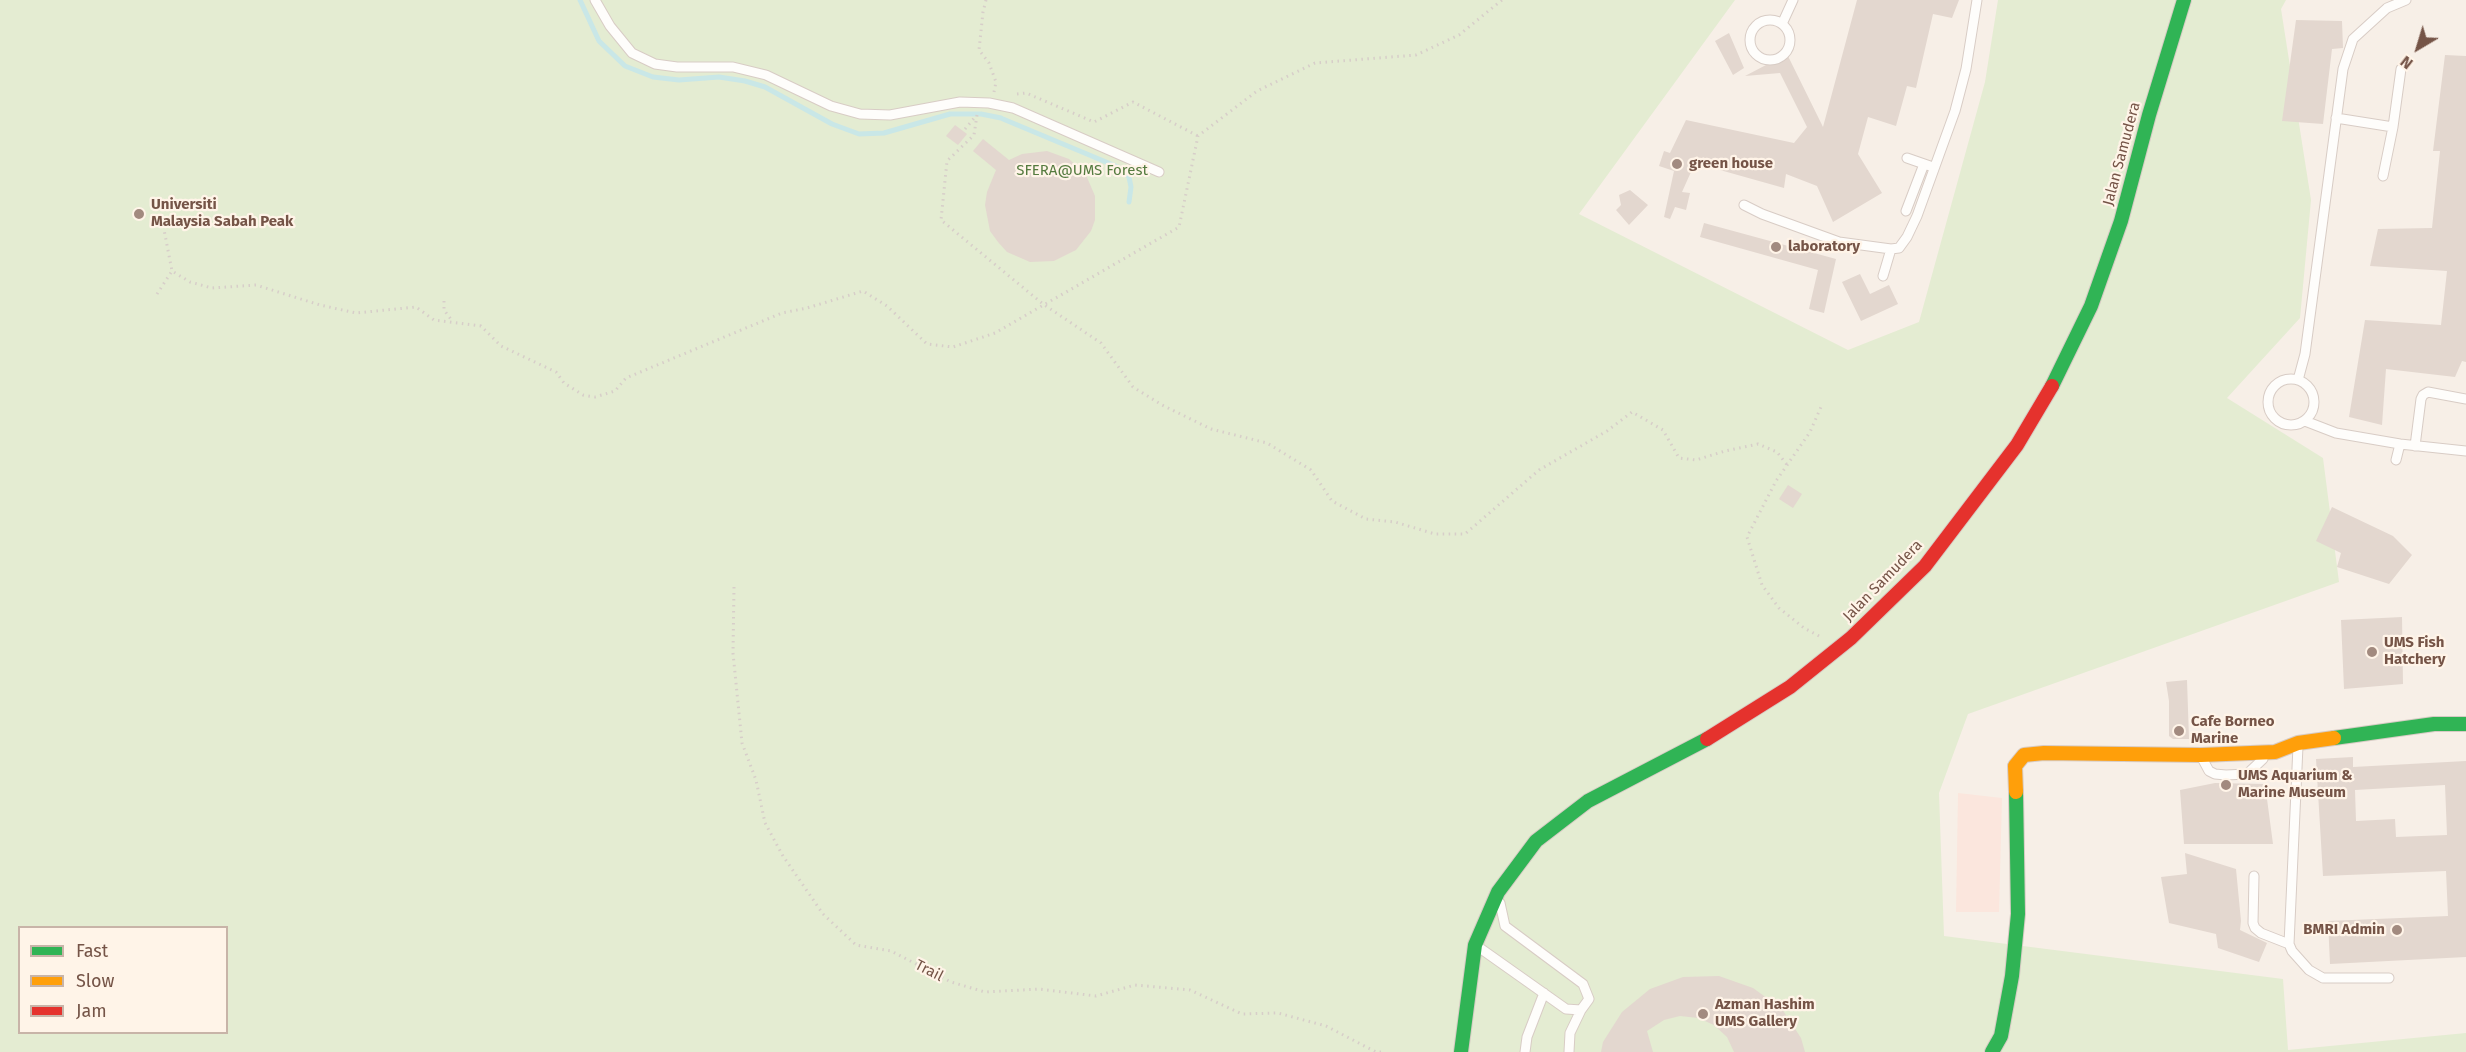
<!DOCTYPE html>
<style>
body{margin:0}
#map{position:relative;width:2466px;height:1052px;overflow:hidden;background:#f7efe7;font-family:"Fira Sans",sans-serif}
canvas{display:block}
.legend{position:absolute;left:18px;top:926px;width:210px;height:108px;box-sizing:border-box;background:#fff4e8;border:2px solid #c8b4a8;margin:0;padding:8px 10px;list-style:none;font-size:18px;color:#755447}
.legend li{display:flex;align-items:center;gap:12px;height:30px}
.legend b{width:30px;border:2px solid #c8b4a8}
.north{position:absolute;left:2388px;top:18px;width:60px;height:60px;-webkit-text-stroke:4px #fff4e8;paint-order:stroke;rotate:218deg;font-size:16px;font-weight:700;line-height:24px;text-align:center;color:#755447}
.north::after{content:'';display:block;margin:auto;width:21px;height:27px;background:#755447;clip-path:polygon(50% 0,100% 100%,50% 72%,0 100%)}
</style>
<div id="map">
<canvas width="2466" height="1052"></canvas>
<ul class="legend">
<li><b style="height:8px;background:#30b455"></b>Fast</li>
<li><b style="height:8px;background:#ff9f0a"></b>Slow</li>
<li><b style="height:8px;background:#e5322d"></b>Jam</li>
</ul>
<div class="north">N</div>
</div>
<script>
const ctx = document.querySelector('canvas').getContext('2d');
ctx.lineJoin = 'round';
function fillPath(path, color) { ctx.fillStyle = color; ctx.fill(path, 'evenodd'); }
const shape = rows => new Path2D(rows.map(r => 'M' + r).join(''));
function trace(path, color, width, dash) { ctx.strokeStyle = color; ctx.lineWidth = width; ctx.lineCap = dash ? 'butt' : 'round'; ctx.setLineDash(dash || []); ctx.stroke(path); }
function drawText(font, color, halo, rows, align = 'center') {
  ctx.font = font + ' "Fira Sans",sans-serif'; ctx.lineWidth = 4.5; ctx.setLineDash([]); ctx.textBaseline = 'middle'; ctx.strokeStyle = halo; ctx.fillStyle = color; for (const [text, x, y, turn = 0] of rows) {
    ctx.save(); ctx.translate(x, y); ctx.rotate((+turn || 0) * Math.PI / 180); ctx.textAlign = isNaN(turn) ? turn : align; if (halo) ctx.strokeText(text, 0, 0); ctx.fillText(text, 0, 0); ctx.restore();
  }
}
fillPath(shape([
 [1958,793,2002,798,1999,912,1956,912]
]), '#fbe6dd');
fillPath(shape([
 [0,0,1735,0,1579,214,1848,350,1919,322,1985,82,1998,0,2286,0,2281,9,2311,200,2300,318,2227,398,2323,458,2339,582,1968,714,1939,793,1944,936,2283,979,2288,1050,2466,1033,2466,1052,0,1052],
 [20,928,226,928,226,1032,20,1032]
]), '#e4ecd2');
trace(shape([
 [580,0,599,41,625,66,653,77,679,80,719,77,745,81,765,87,832,124,859,134,884,133,950,114,981,114,1001,118],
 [1003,119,1118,167,1129,177,1131,187,1129,202]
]), '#c9e7e7', 5);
fillPath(shape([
 [1857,0,1959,0,1952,18,1933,14,1916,88,1907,86,1896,126,1868,117,1858,154,1882,193,1833,222,1817,186,1786,174,1784,188,1695,163,1682,192,1690,193,1686,210,1675,207,1670,219,1664,217,1674,171,1659,166,1664,151,1670,153,1686,120,1794,143,1807,127,1780,73,1745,76,1787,54,1823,127],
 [2296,20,2342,21,2343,48,2332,49,2323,124,2282,121],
 [1729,33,1744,68,1733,75,1715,41],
 [2445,55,2466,56,2466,362,2462,361,2455,377,2386,369,2382,425,2349,417,2365,320,2441,325,2447,271,2370,266,2378,229,2432,228,2440,151,2433,151],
 [955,125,967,134,958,145,946,136],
 [983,139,1009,160,1022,154,1047,151,1069,159,1086,175,1095,196,1095,220,1091,231,1076,250,1054,261,1030,262,1007,252,998,242,990,231,985,205,987,192,996,170,973,151],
 [1630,190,1648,205,1629,225,1616,210,1621,205,1619,195],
 [1704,223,1836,259,1824,313,1809,309,1818,270,1700,237],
 [1860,274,1870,294,1889,285,1898,304,1861,321,1842,282],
 [1788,485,1802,494,1793,508,1779,499],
 [2332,507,2393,536,2412,555,2389,584,2337,567,2341,553,2316,541],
 [2402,617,2403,684,2344,689,2341,620],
 [2187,680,2189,739,2173,739,2169,736,2169,701,2166,682],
 [2353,757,2353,767,2466,761,2466,957,2330,964,2328,921,2448,916,2446,871,2323,876,2316,759],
 [2445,785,2447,835,2396,837,2395,819,2356,821,2355,790],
 [2215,783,2265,784,2273,844,2184,844,2180,790],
 [2185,853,2236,869,2241,921,2240,930,2267,943,2259,962,2218,948,2216,934,2169,923,2161,877,2187,874],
 [1719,976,1753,988,1782,1009,1801,1038,1805,1052,1734,1052,1727,1037,1714,1025,1698,1018,1680,1016,1664,1020,1647,1031,1653,1052,1601,1052,1603,1042,1622,1012,1650,989,1683,977]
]), '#e3d7cf');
const lane = shape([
 [595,0,610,26,632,53,655,64,677,67,733,67,766,75,831,106,860,114,890,115,960,102,989,103,1013,108,1159,172],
 '1750 40a20 20 0 1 1 40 0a20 20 0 1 1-40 0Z',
 [1782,24,1793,0],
 [2336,118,2393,127,2401,69],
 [1907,158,1930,166],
 [2383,176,2393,127],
 [1744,205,1762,214,1839,242,1891,249,1899,248,1907,237,1917,216,1955,111,1966,69,1977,0],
 [1906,211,1924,164],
 [1883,276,1891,249],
 '2268 402a23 23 0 1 1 46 0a23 23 0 1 1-46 0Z',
 [2298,380,2305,354,2343,69,2353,39,2387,8,2406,0],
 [2305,421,2336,433,2400,444,2466,451],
 [2415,446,2421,399,2423,395,2428,392,2466,399],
 [2396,460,2400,444],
 [2298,746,2289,944,2292,951,2309,970,2323,978,2389,978],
 [2202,758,2209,771,2215,774,2226,775,2247,774,2263,759],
 [2254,876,2253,923,2255,928,2261,933,2289,944],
 [1477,946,1566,1009,1581,1010,1589,999,1583,984,1505,926,1500,903],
 [1525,1052,1527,1037,1544,993],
 [1569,1052,1570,1033,1581,1010]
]);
const fast = shape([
 [2052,386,2091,306,2121,221,2149,115,2184,0],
 [2334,738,2434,724,2466,724],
 [1461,1052,1475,945,1498,892,1536,841,1588,801,1707,739],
 [1992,1052,2001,1036,2012,976,2018,914,2016,792]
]);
const slow = shape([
 [2016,792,2015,766,2024,755,2044,753,2201,755,2275,752,2298,743,2334,738]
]);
const jam = shape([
 [1707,739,1790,687,1851,638,1925,566,2017,445,2052,386]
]);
trace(lane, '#d8ccc5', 11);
trace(fast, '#d7cbc4', 16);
trace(slow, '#d7cbc4', 16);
trace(jam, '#d7cbc4', 16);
trace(shape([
 [986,0,983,12,979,50,989,63,996,82,994,92],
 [1017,94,1026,93,1094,122,1133,102,1198,136],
 [977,115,974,135,947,161,941,220,1043,304,1101,343,1133,387,1162,405,1211,429,1267,443,1311,470,1332,501,1366,519,1395,522,1435,534,1465,534,1539,470,1607,431,1632,412,1663,430,1679,458,1696,460,1725,451,1758,444,1777,452,1788,466],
 [965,129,976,116],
 [154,198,161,214,172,271,190,282,212,288,256,285,320,305,356,313,416,307,434,320,481,326,501,346,556,372,564,383,583,395,595,397,615,391,626,378,782,313,807,308,863,291,887,306,927,344,953,347,995,333,1179,227,1198,136,1257,91,1315,63,1416,55,1459,35,1502,0],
 [157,294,172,271],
 [444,301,444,310,453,322],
 [734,587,733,653,742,743,756,780,765,823,783,856,823,914,856,945,891,951,951,982,985,992,1039,989,1096,996,1135,985,1190,990,1242,1014,1278,1013,1326,1026,1376,1052,1381,1052],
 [1819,636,1804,628,1779,608,1762,585,1747,537,1776,481,1810,432,1821,407]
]), '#d7cec9', 3, [1.5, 4.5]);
trace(lane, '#fefdfb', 9);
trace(fast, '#30b455', 14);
trace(slow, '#ff9f0a', 14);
trace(jam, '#e5322d', 14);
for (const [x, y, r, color] of [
 [1677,164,6,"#a28a7f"],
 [139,214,6,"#a28a7f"],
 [1776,247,6,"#a28a7f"],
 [2372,652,6,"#a28a7f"],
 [2179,731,6,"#a28a7f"],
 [2226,785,6,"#a28a7f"],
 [2397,930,6,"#a28a7f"],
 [1703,1014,6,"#a28a7f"]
]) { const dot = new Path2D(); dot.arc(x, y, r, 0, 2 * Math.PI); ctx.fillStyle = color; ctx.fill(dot); trace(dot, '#fff4e8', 2); }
drawText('15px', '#755447', '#fff4e8', [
 ["Jalan Samudera",2122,154,-75],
 ["Jalan Samudera",1883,581,-46],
 ["Trail",929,971,27]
]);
drawText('bold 15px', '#755447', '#fff4e8', [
 ["green house",1689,164],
 ["Universiti",151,205],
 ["Malaysia Sabah Peak",151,222],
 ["laboratory",1788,247],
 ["UMS Fish",2384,643],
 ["Hatchery",2384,660],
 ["Cafe Borneo",2191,722],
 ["Marine",2191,739],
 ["UMS Aquarium &",2238,776],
 ["Marine Museum",2238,793],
 ["BMRI Admin",2385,930,"right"],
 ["Azman Hashim",1715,1005],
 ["UMS Gallery",1715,1022]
], 'left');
drawText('15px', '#557b3f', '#fff4e8', [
 ["SFERA@UMS Forest",1082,171]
]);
</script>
